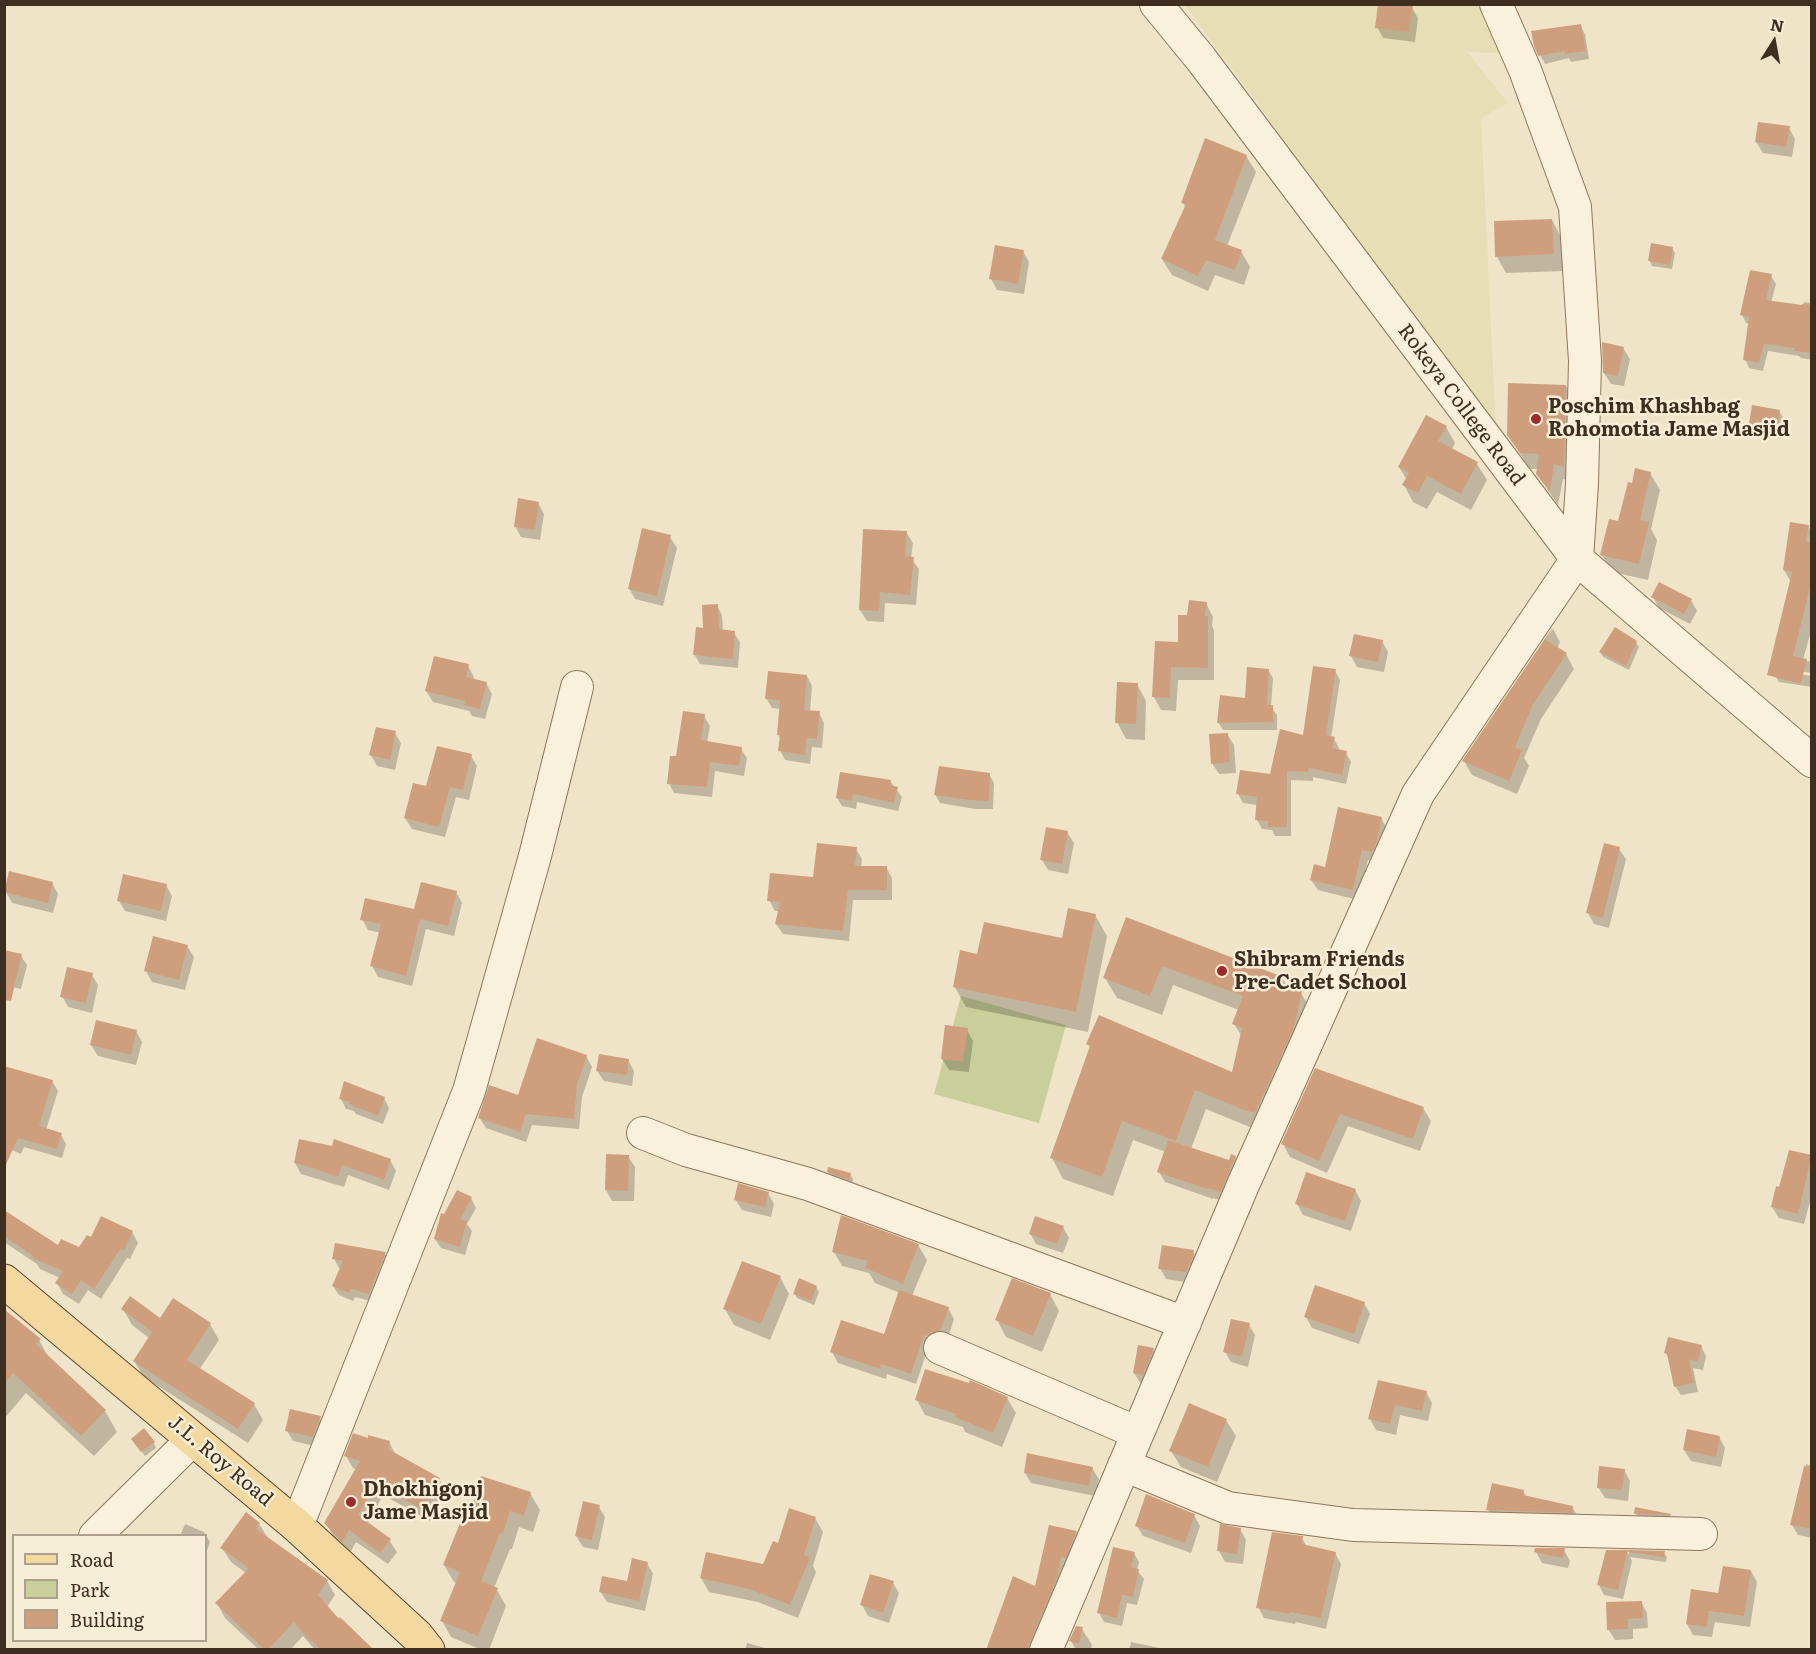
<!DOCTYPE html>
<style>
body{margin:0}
#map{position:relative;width:1816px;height:1654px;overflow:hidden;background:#f0e4c8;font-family:Literata,serif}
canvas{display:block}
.frame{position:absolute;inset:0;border:6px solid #3d2e20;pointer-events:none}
.legend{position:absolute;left:12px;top:1534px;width:195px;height:108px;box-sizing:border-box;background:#f7eed8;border:2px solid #ada18e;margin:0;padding:8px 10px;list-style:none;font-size:18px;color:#3d2e20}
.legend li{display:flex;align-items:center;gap:12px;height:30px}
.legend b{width:30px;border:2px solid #ada18e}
.north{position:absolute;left:1744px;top:12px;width:60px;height:60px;-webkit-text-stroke:4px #f7eed8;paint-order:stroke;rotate:11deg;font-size:16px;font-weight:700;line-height:24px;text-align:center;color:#3d2e20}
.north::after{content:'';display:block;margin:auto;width:21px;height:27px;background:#3d2e20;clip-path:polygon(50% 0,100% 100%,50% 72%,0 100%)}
</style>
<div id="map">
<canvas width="1816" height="1654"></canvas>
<div class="frame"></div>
<ul class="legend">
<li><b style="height:8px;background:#f3d9a0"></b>Road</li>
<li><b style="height:16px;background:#c9cf9b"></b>Park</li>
<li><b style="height:16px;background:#cf9f7d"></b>Building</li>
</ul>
<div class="north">N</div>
</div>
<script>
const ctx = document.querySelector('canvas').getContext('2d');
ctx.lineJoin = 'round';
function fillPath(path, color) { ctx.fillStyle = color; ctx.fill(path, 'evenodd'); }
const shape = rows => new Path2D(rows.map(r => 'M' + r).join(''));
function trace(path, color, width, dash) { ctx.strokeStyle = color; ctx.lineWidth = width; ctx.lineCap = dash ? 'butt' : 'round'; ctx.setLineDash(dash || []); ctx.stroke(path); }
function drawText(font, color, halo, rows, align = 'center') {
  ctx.font = font + ' Literata,serif'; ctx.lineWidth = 5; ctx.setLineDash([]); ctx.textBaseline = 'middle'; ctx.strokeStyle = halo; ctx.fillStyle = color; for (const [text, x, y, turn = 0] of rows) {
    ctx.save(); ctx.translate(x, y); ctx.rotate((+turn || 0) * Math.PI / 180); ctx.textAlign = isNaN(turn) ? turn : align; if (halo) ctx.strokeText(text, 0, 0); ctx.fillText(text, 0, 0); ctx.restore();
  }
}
fillPath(shape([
 [1185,5,1478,5,1500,53,1467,52,1508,103,1481,118,1496,431,1323,198,1258,104]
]), '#e6deb5');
fillPath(shape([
 [961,996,1066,1025,1039,1123,934,1094]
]), '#c9cf9b');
fillPath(shape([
 [1380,4,1412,8,1418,18,1415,42,1383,38,1377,27],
 [1580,25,1585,34,1589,59,1571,62,1569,58,1545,64,1540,55],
 [1789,128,1795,139,1792,157,1763,153,1756,142],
 [1246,156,1256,172,1227,246,1241,251,1250,267,1244,285,1215,275,1208,291,1172,275,1162,259,1186,208,1182,202],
 [1552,220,1561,237,1563,271,1506,273,1497,257],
 [1672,248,1675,253,1672,269,1652,266,1650,261],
 [1023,251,1029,262,1024,294,997,290,991,279],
 [1771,276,1776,284,1771,303,1803,307,1804,302,1812,303,1812,360,1801,358,1799,356,1768,351,1763,371,1749,368,1745,359,1750,324,1746,323,1742,315],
 [1623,348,1630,359,1624,386,1611,384,1604,373],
 [1566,386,1575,402,1573,482,1563,479,1558,505,1537,474,1538,469,1530,469,1508,435],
 [1779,411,1786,422,1783,439,1756,435,1750,424],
 [1446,427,1455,443,1452,450,1477,464,1487,480,1471,510,1437,492,1427,509,1413,502,1404,485,1407,480,1399,467],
 [1650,473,1660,490,1651,529,1657,540,1648,580,1612,572,1602,555,1620,523,1633,485],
 [538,503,544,514,540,540,521,537,515,526],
 [1808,526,1812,533,1812,627,1803,660,1812,662,1812,673,1779,668,1779,671,1812,676,1812,687,1779,682,1770,667,1791,582,1784,570],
 [906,532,913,543,911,558,919,569,916,605,885,603,884,622,867,621,860,610],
 [670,537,677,548,663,606,635,599,629,588],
 [1653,597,1691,600,1697,611,1690,624,1659,608],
 [1206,603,1213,617,1212,626,1214,630,1214,680,1178,680,1176,711,1161,710,1154,697,1179,644,1188,617],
 [717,606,722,615,723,631,734,633,740,642,738,668,700,664,694,654],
 [1553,629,1560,642,1557,649,1566,654,1574,669,1541,719,1524,758,1529,766,1517,794,1472,775,1464,761],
 [1382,641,1388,652,1384,672,1357,667,1351,656],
 [1636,642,1639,647,1629,670,1603,657,1600,652],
 [468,666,474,677,474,680,486,683,492,694,485,719,472,716,469,711,433,702,426,691],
 [1268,670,1273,678,1271,707,1277,715,1277,730,1223,730,1218,722,1246,700],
 [1335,671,1340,680,1331,738,1334,739,1339,748,1338,751,1346,753,1351,762,1346,784,1313,777,1313,781,1291,780,1291,836,1275,836,1272,830,1262,829,1257,820,1258,805,1243,803,1238,794,1271,775,1304,737],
 [807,676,812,686,810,712,819,713,824,723,822,748,812,747,810,764,785,760,780,750,781,740,778,735,781,709,772,708,766,698],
 [1137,684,1146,701,1145,740,1126,739,1117,722],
 [704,716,710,726,707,743,741,749,747,758,744,776,715,771,712,797,674,793,669,783,677,758],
 [395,733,401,743,395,770,377,766,371,755],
 [1227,734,1234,745,1236,773,1219,774,1212,763],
 [471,756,477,766,469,800,456,797,445,837,412,829,405,818,427,788],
 [989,774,994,783,993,809,975,809,940,803,935,794],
 [890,781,902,797,898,811,857,802,856,809,842,806,837,798],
 [1381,818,1387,829,1378,862,1368,860,1358,900,1318,890,1311,880],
 [1067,832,1074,843,1068,874,1048,870,1042,860],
 [856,849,862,859,861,867,886,867,892,878,892,900,853,900,849,941,783,934,776,924,780,911,775,911,769,900,815,879],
 [1619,849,1626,859,1609,928,1594,924,1588,913],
 [52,883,58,894,53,913,12,903,6,892],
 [166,885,172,896,166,921,125,911,119,901],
 [456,892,462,903,454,936,426,929,412,986,378,977,372,966,381,933,368,930,362,919,416,910],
 [1095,915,1107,936,1088,1032,966,1007,954,986,978,955,1063,940],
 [1127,919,1282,978,1289,990,1301,993,1313,1013,1257,1130,1206,1109,1191,1149,1230,1162,1235,1157,1242,1168,1227,1202,1213,1198,1213,1199,1165,1182,1159,1172,1166,1152,1133,1140,1113,1196,1063,1179,1052,1158,1091,1049,1088,1044,1233,1074,1242,1037,1234,1024,1239,1010,1173,985,1162,1015,1117,998,1105,978],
 [187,946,194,957,185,990,152,982,146,971],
 [21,956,27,965,21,989,8,986],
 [92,975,98,985,92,1013,68,1007,62,996],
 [967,1030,973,1041,969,1072,949,1070,942,1059],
 [136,1031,142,1042,136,1065,98,1056,91,1045],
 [586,1056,592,1067,582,1097,579,1129,532,1125,526,1142,486,1128,479,1117,519,1097],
 [628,1060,634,1071,632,1086,604,1081,597,1071],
 [1316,1070,1423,1108,1431,1121,1420,1151,1348,1126,1327,1173,1290,1157,1283,1144],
 [52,1081,58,1091,46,1130,61,1135,66,1144,62,1158,24,1147,21,1154,8,1148],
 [384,1098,389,1108,383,1124,356,1114,354,1111,346,1109,341,1099],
 [628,1156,635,1167,634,1201,612,1201,606,1190],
 [1812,1157,1812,1194,1804,1224,1779,1218,1772,1207,1780,1189],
 [390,1160,396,1171,389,1190,348,1175,344,1187,301,1174,295,1163],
 [828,1172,850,1174,853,1179,852,1184,831,1176],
 [1355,1190,1361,1201,1351,1231,1303,1215,1297,1204],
 [768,1193,774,1204,771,1217,742,1210,735,1199],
 [471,1198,476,1208,467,1224,472,1231,465,1255,441,1248,435,1239],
 [4,1212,59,1248,79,1249,91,1239,132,1232,138,1243,130,1259,127,1258,101,1299,88,1290,79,1304,63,1294,57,1283,60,1278,40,1269,37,1264,4,1242],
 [1063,1227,1069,1238,1063,1253,1036,1244,1030,1233],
 [918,1245,927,1260,912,1296,948,1308,954,1319,947,1341,929,1345,916,1384,887,1374,886,1379,838,1363,832,1352,885,1336,900,1293,875,1283,869,1273,842,1266,834,1252],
 [1193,1251,1199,1262,1192,1283,1166,1279,1160,1268],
 [385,1254,390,1262,374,1302,355,1297,353,1301,339,1295,333,1286,341,1268,339,1268,334,1259],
 [780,1277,789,1294,770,1340,734,1325,725,1309],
 [816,1287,819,1292,814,1305,797,1298,795,1294],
 [1050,1294,1059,1311,1042,1352,1006,1337,997,1320],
 [1364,1303,1370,1314,1359,1344,1312,1328,1306,1317],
 [123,1309,161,1320,210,1324,219,1340,199,1370,254,1404,263,1420,248,1443,144,1377,134,1361,149,1338,132,1325],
 [4,1311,39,1340,50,1360,105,1411,117,1432,94,1456,26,1393,4,1419],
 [1249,1325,1255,1335,1248,1367,1231,1362,1225,1352],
 [1701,1346,1706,1356,1703,1370,1693,1368,1698,1392,1681,1395,1675,1386,1670,1361,1666,1353],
 [1139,1347,1153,1349,1160,1360,1149,1385,1141,1384,1134,1373],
 [1379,1382,1426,1392,1432,1403,1428,1421,1400,1415,1396,1435,1376,1430,1370,1419],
 [1007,1398,1016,1413,1002,1447,965,1432,963,1427,925,1415,917,1400],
 [320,1417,326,1428,319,1447,293,1441,287,1431],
 [1226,1420,1236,1436,1217,1482,1181,1467,1171,1451],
 [1719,1437,1725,1448,1721,1467,1691,1461,1684,1450],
 [389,1442,396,1455,439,1479,446,1492,430,1521,383,1495,368,1523,389,1540,397,1552,388,1564,356,1542,350,1553,333,1536,326,1523,357,1470,353,1468,346,1456],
 [154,1443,156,1448,145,1456,136,1444],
 [1806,1464,1812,1466,1812,1538,1798,1535,1792,1525],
 [1092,1468,1099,1479,1095,1496,1031,1483,1025,1473],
 [1624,1470,1630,1481,1628,1501,1605,1498,1598,1487],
 [1494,1485,1523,1491,1527,1498,1572,1507,1579,1518,1494,1521,1488,1510],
 [530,1493,540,1510,533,1532,519,1527,512,1549,510,1549,494,1588,497,1590,506,1606,489,1650,482,1650,451,1637,442,1621,457,1583,454,1582,444,1565,469,1521],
 [599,1507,605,1517,598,1550,583,1547,576,1536],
 [1636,1509,1670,1515,1677,1526,1642,1525,1636,1514],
 [1194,1515,1200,1526,1191,1553,1143,1536,1137,1526],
 [815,1518,823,1532,813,1566,816,1572,798,1618,758,1602,709,1592,701,1578,764,1566,779,1545],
 [185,1524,204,1532,210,1542,206,1553,206,1536,180,1536],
 [259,1524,268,1538,327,1581,335,1595,327,1607,372,1650,315,1650,303,1636,290,1650,259,1650,225,1618,217,1603,246,1573,231,1562,222,1548],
 [1240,1529,1246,1540,1243,1564,1225,1562,1219,1551],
 [1076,1533,1082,1543,1036,1650,987,1650,1036,1588],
 [1302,1538,1307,1547,1335,1553,1341,1564,1326,1629,1296,1622,1295,1624,1264,1618,1258,1607],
 [1564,1550,1570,1561,1568,1568,1542,1563,1536,1552],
 [1627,1552,1629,1555,1629,1552,1664,1553,1667,1557,1666,1562,1630,1557,1632,1561,1623,1599,1604,1595,1599,1585],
 [1134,1553,1139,1562,1137,1570,1144,1579,1137,1605,1127,1603,1122,1626,1104,1622,1099,1613],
 [647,1563,653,1574,645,1611,607,1602,600,1591,628,1583],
 [1751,1571,1757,1582,1750,1627,1715,1622,1712,1637,1693,1635,1687,1624],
 [893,1583,899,1593,889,1623,868,1616,862,1605],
 [1641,1602,1647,1613,1648,1628,1633,1629,1633,1639,1615,1640,1608,1629],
 [1082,1629,1092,1645,1091,1650,1076,1650,1071,1641],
 [1131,1642,1164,1649,1164,1650,1129,1650],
 [747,1643,769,1649,769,1650,745,1650]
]), '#0003');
fillPath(shape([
 [1378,4,1413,6,1409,32,1375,28],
 [1581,24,1586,51,1565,54,1564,51,1538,56,1534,46,1531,31],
 [1758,122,1790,126,1786,147,1755,142],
 [1205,138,1247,155,1215,240,1242,250,1235,270,1206,260,1198,276,1161,259,1186,204,1181,203],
 [1552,219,1554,254,1495,257,1494,221],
 [1651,243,1673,247,1670,265,1648,261],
 [995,245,1024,250,1018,284,989,279],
 [1750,270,1772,274,1766,300,1802,305,1802,304,1812,305,1812,353,1794,351,1795,348,1764,344,1759,363,1743,360,1749,317,1740,315],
 [1602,342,1624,347,1618,376,1603,373],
 [1508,383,1566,385,1564,467,1554,464,1550,491,1536,474,1539,454,1520,453,1507,435],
 [1752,405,1780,410,1777,429,1749,424],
 [1426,415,1447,426,1438,441,1478,462,1461,494,1427,476,1418,493,1402,485,1409,473,1398,467],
 [1635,468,1651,472,1640,520,1649,522,1639,564,1600,555,1609,519,1618,521,1628,482,1632,483],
 [518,498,539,502,535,530,514,527],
 [1790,522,1809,525,1806,542,1812,543,1812,580,1793,656,1807,659,1801,684,1767,675,1792,572,1783,570],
 [642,528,671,535,657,596,628,589],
 [863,529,907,531,905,556,914,557,910,595,880,592,879,611,859,610],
 [1659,582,1692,599,1684,614,1651,597],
 [1189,600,1207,602,1205,616,1208,616,1208,668,1171,667,1170,698,1152,697,1155,641,1178,642,1178,615,1187,615],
 [718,604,719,629,735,631,733,659,693,655,696,627,703,628,702,605],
 [1553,627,1546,640,1567,653,1533,704,1515,747,1522,750,1509,781,1462,761],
 [1615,627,1637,641,1626,666,1599,652],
 [1354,634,1383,640,1378,662,1349,656],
 [434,656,469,664,466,677,487,682,480,709,464,705,465,701,425,691],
 [1313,666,1336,669,1326,735,1335,737,1332,748,1347,751,1342,775,1309,768,1308,772,1287,771,1287,827,1268,827,1268,821,1255,820,1257,797,1236,794,1240,770,1270,774,1280,729,1303,735],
 [1247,667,1269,669,1267,705,1273,705,1273,722,1217,723,1220,695,1245,698],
 [768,671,807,675,804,710,820,711,817,739,807,738,805,755,778,751,780,735,777,735,780,700,765,699],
 [1117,682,1138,683,1136,724,1115,723],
 [683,711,705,714,701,740,742,747,739,766,710,762,707,787,667,784,670,756,676,756],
 [376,727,396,731,390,760,369,755],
 [1228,733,1230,762,1211,764,1209,734],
 [437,746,472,754,463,790,450,787,439,827,404,818,413,783,426,786],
 [939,766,990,773,989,801,969,800,934,795],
 [840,772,891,780,890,785,898,787,894,803,853,794,852,801,836,798],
 [1338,807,1382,817,1376,844,1372,852,1362,850,1353,890,1310,880,1314,864,1325,867],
 [1046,827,1068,831,1062,864,1040,860],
 [817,843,857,847,855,866,887,866,887,890,848,890,843,931,775,924,780,902,767,901,770,873,813,877],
 [1604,843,1620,847,1603,918,1586,913],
 [9,871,53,882,48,903,4,892],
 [123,874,167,884,161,911,117,901],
 [421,882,457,891,448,926,420,919,406,976,370,966,381,924,360,920,365,898,414,909],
 [1068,908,1096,914,1076,1012,953,987,960,950,977,954,984,922,1062,938],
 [1126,917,1283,977,1279,987,1302,991,1294,1028,1255,1113,1244,1110,1195,1090,1176,1141,1122,1121,1102,1177,1050,1158,1090,1046,1086,1044,1099,1015,1232,1072,1242,1028,1232,1024,1243,996,1162,966,1150,996,1103,978],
 [153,936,188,945,179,980,144,971],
 [4,950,22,954,11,1001,4,1000],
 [67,967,93,973,86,1003,60,997],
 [96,1020,137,1030,131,1055,90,1045],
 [945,1025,968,1028,963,1062,941,1059],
 [537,1038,587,1055,577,1085,574,1119,526,1114,520,1132,478,1118,489,1085,518,1095],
 [599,1054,629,1059,627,1075,596,1071],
 [4,1066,53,1080,39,1126,62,1133,57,1149,18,1138,4,1169],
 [1315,1068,1424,1107,1413,1139,1340,1114,1319,1161,1281,1144],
 [344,1081,385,1097,378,1116,349,1104,350,1102,339,1099],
 [299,1139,332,1146,334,1139,391,1159,384,1180,342,1165,338,1177,306,1166,294,1163],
 [1168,1140,1229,1160,1231,1154,1236,1156,1221,1192,1207,1188,1207,1189,1157,1172],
 [1789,1150,1812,1155,1798,1214,1771,1207,1776,1186,1779,1187],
 [606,1154,629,1155,628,1191,605,1190],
 [828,1167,851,1173,849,1180,827,1172],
 [1306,1172,1356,1189,1345,1221,1295,1204],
 [738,1183,769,1192,765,1207,734,1200],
 [457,1190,472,1197,460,1219,467,1221,460,1247,434,1239,441,1213,444,1214],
 [4,1210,58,1245,61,1239,79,1247,87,1235,91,1237,101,1216,133,1231,124,1250,121,1248,94,1289,81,1280,72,1294,55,1283,63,1271,32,1258,33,1256,4,1236],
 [841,1215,919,1244,903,1284,865,1268,868,1261,832,1252],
 [1035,1216,1064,1226,1057,1244,1029,1234],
 [335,1243,386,1252,369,1294,351,1289,349,1293,332,1286,343,1261,332,1259],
 [1162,1245,1194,1250,1193,1258,1186,1272,1158,1269],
 [742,1261,781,1276,761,1324,723,1309],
 [799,1278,817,1286,811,1301,793,1294],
 [1012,1278,1051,1293,1033,1336,995,1320],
 [1315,1285,1365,1302,1354,1334,1304,1317],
 [899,1290,949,1307,941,1330,930,1333,927,1336,924,1335,911,1374,881,1364,880,1369,830,1352,841,1320,884,1334],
 [130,1296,160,1318,173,1298,211,1323,187,1360,255,1403,238,1429,133,1361,152,1332,121,1309],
 [4,1309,41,1339,36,1344,106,1410,81,1436,13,1373,4,1384],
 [1231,1319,1250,1323,1242,1357,1223,1352],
 [1668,1337,1702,1345,1698,1362,1689,1359,1694,1383,1674,1387,1667,1354,1664,1353],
 [1138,1345,1154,1348,1143,1375,1133,1373],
 [925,1369,969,1383,970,1380,1008,1397,993,1433,955,1417,956,1414,915,1400],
 [1378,1380,1427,1391,1422,1411,1395,1405,1390,1424,1368,1419],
 [1189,1403,1227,1419,1208,1467,1169,1451],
 [290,1409,321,1416,313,1437,285,1431],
 [144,1428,155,1442,141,1452,131,1439],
 [1687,1429,1720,1436,1716,1457,1683,1450],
 [353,1433,368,1438,368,1435,390,1441,388,1449,440,1478,422,1509,376,1484,358,1515,391,1539,380,1553,349,1530,342,1542,324,1523,360,1461,344,1456],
 [1027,1453,1093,1467,1089,1486,1024,1473],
 [1599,1466,1625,1469,1622,1490,1597,1488],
 [1804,1466,1812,1467,1812,1529,1790,1525],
 [481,1476,531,1492,524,1516,510,1511,503,1533,500,1533,481,1581,498,1588,478,1636,440,1621,460,1572,443,1565,463,1516,468,1519],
 [1492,1483,1524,1490,1523,1495,1573,1506,1572,1513,1486,1510],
 [1146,1494,1195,1514,1185,1543,1135,1526],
 [583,1501,600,1505,592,1540,575,1536],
 [1635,1507,1671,1514,1671,1515,1634,1514],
 [789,1508,816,1517,804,1555,810,1558,790,1605,749,1589,700,1578,706,1552,763,1564,773,1541,778,1543],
 [246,1512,260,1523,256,1529,328,1580,318,1595,339,1619,340,1617,374,1650,321,1650,312,1641,311,1642,294,1622,268,1650,265,1650,215,1603,249,1568,220,1548],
 [1220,1524,1241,1528,1237,1554,1217,1551],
 [1049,1525,1077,1531,1066,1558,1061,1557,1057,1578,1027,1650,986,1650,1013,1576,1035,1586],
 [1272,1532,1303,1536,1302,1544,1336,1552,1321,1618,1290,1612,1290,1614,1256,1608],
 [1113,1547,1135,1552,1131,1567,1139,1569,1133,1597,1122,1595,1117,1618,1097,1613],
 [1535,1548,1565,1548,1563,1558,1534,1552],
 [1606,1550,1628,1550,1618,1590,1597,1585],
 [1628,1550,1665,1551,1664,1557,1628,1552],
 [632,1558,648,1562,639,1601,599,1592,602,1576,627,1581],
 [1723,1566,1751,1570,1744,1616,1709,1611,1707,1627,1686,1624,1691,1589,1718,1593],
 [870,1574,894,1581,883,1613,860,1605],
 [1642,1601,1643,1618,1628,1619,1628,1629,1607,1630,1606,1602],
 [1076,1626,1083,1627,1079,1644,1069,1641]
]), '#cf9f7d');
const minor = shape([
 [1156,4,1201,59,1577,559,1812,761],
 [643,1133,686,1150,808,1184,1185,1323],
 [940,1348,1138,1433],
 [1124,1465,1228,1508,1353,1525,1701,1534],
 [297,1526,469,1091,535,856,577,687],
 [95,1536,193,1439],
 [1046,1650,1243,1185,1418,794,1577,559,1582,484,1585,361,1575,207,1525,70,1496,4]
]);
const major = shape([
 [4,1281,297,1526,417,1636,428,1650]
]);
trace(minor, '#8d765c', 34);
trace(major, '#5b4430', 35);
trace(minor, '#faf1dc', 32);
trace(major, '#f3d9a0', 33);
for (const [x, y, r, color] of [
 [1536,419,6,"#9e2a2b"],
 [1222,971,6,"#9e2a2b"],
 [351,1502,6,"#9e2a2b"]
]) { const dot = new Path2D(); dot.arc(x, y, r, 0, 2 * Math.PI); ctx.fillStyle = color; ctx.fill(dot); trace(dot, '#f7eed8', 2); }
drawText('20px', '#3d2e20', '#f7eed8', [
 ["Rokeya College Road",1461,405,53],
 ["J.L. Roy Road",220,1461,40]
]);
drawText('bold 20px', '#3d2e20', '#f7eed8', [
 ["Poschim Khashbag",1548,407],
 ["Rohomotia Jame Masjid",1548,430],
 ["Shibram Friends",1234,960],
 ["Pre-Cadet School",1234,983],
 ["Dhokhigonj",363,1490],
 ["Jame Masjid",363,1513]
], 'left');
</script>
